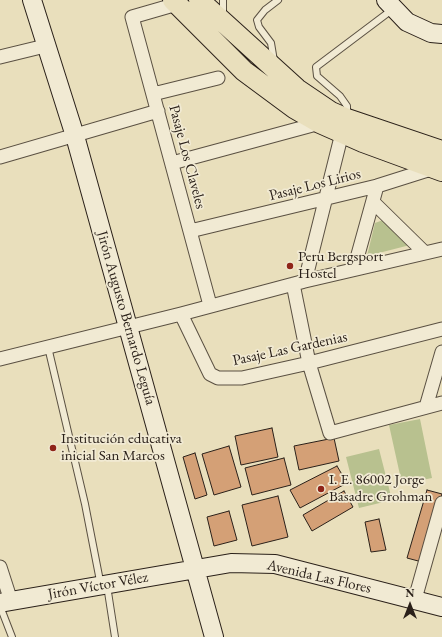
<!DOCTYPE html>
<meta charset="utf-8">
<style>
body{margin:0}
#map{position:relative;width:442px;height:637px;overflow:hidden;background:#e9dfbc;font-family:"EB Garamond",serif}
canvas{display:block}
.north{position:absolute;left:390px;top:585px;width:40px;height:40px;-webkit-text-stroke:3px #f1ead3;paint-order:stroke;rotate:0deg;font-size:11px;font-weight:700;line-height:16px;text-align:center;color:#2a2019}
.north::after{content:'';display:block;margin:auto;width:14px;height:18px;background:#2a2019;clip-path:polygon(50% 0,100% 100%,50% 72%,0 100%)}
</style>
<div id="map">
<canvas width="442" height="637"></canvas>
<div class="north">N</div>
</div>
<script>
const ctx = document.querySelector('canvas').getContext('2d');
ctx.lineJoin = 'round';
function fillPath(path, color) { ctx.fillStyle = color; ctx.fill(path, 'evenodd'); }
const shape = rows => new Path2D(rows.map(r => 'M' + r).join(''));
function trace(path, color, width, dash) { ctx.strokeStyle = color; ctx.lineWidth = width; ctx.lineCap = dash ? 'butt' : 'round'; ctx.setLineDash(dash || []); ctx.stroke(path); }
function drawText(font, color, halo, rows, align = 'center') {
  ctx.font = font + ' "EB Garamond",serif'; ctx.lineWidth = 3.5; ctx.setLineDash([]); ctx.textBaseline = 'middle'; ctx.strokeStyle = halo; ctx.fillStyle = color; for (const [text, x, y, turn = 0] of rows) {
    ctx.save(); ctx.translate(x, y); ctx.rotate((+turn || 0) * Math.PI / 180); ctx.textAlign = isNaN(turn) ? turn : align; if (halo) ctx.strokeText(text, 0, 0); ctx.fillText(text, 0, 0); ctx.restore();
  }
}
fillPath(shape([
 [386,219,410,245,367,256,375,223],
 [420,419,432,478,402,484,389,425],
 [379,449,392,500,359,508,346,457]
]), '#b8c18f');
const building = shape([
 [272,428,278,457,241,465,235,436,272,428],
 [334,438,339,461,299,470,294,446,334,438],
 [229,446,241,487,214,495,202,454,229,446],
 [195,453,207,495,195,499,183,457,195,453],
 [284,458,291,485,252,495,245,468,284,458],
 [337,466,347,483,300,508,290,490,337,466],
 [427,490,442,494,422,562,407,558,427,490],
 [344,491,353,507,312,531,303,515,344,491],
 [278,496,288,537,252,546,242,505,278,496],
 [229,511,237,540,214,546,207,517,229,511],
 [379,519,386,550,371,552,365,522,379,519]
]);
fillPath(building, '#d4a076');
trace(building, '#2a2019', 1);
const lane = shape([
 [223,0,223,16],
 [274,61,271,43,259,27,257,20,265,10,278,0],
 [347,115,347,106,340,96,317,76,316,67,393,9],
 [48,347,85,504,100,581,108,592,115,637],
 [0,606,12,637]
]);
const street = shape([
 [177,4,132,17,210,305],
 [0,57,45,46],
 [153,94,218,78],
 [0,157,158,111],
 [172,163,320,123,322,121],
 [373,202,425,253],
 [190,231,377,186,434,168],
 [354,269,377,186],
 [305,281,344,125],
 [293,284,309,363,330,433,442,403],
 [181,314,210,374,218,378,242,378,309,363,442,329],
 [0,359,181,314,305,281,442,249],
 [426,407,442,352],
 [0,567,11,601],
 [415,599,442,503]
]);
const secondary = shape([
 [32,0,75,136,214,637],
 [386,0,407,22,431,33,442,34],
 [0,603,231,563,275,564,442,607]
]);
const primary = shape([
 [173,0,244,71,294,108,320,123,363,142,442,171],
 [199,0,297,89,331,112,347,119,442,151]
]);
trace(lane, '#5a5042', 8);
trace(street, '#5a5042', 15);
trace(secondary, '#2a2019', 20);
trace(primary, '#2a2019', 22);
trace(lane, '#f1ead3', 6);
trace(street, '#f1ead3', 13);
trace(secondary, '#f1ead3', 18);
trace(primary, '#e9dfbc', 20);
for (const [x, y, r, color] of [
 [290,266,4,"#8f2418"],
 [53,448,4,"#8f2418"],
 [321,489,4,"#8f2418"]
]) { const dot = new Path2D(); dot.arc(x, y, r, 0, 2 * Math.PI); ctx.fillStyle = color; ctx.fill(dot); trace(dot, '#f1ead3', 1.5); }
drawText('15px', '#2a2019', '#f1ead3', [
 ["Pasaje Los Claveles",187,157,75],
 ["Pasaje Los Lirios",315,185,-14],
 ["Jirón Augusto Bernardo Leguía",126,318,74],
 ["Pasaje Las Gardenias",290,349,-12],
 ["Avenida Las Flores",319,577,13],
 ["Jirón Víctor Vélez",98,586,-10]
]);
drawText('15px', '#2a2019', '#f1ead3', [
 ["Peru Bergsport",298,257],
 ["Hostel",298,274],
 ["Institución educativa",61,439],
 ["inicial San Marcos",61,456],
 ["I. E. 86002 Jorge",329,480],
 ["Basadre Grohman",329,497]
], 'left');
</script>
